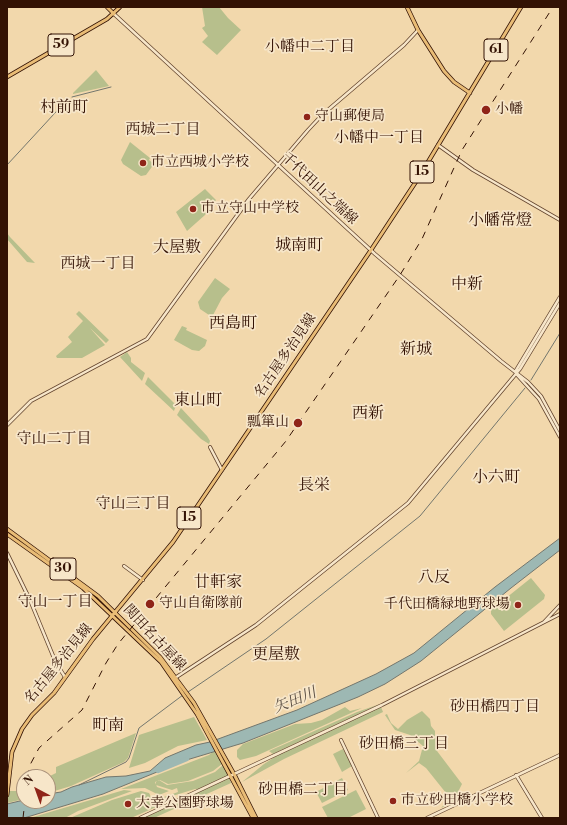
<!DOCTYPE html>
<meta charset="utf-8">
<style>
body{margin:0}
#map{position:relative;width:567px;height:825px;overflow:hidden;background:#f2d8ac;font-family:"Libre Bodoni",serif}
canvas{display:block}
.frame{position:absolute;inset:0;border:8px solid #331204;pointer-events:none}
.north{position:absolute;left:16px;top:769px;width:40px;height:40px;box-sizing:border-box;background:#f7e6c9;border:1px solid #a9917a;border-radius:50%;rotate:319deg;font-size:11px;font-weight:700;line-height:16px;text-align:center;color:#331204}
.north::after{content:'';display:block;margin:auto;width:14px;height:18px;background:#8f2418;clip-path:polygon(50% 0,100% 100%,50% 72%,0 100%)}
</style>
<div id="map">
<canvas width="567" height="825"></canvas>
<div class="frame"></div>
<div class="north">N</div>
</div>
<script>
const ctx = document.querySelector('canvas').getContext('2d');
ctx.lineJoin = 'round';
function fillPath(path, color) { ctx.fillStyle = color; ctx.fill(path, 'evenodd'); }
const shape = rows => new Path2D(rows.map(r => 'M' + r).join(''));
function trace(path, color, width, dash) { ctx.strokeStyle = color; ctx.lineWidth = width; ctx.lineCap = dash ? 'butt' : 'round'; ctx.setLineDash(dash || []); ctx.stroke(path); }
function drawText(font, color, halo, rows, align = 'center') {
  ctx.font = font + ' "Libre Bodoni","Noto Serif JP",serif'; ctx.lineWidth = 3.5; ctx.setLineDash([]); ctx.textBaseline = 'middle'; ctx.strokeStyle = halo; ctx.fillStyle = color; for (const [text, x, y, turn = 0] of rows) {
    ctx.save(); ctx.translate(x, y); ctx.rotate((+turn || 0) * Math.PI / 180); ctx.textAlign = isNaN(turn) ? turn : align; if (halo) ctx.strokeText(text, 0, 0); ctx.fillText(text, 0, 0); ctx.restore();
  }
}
fillPath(shape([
 [202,7,219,7,228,18,241,30,217,55,202,42,208,36,202,28,205,26],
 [96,70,109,86,73,94,73,93],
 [130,142,150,158,149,160,154,164,146,175,141,176,123,164,121,160],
 [205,189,216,200,205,215,187,231,176,212],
 [7,233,10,237,35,263,27,262,7,239],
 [215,278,230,289,222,298,212,317,200,309,198,302],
 [79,311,109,340,106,343,90,328,105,345,82,358,57,358,56,356,72,342,68,337,83,321,76,314],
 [182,326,187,328,186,330,207,340,205,346,199,351,192,350,174,340],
 [127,352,131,358,131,362,145,373,142,381,120,357],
 [148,377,176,405,174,411,145,384],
 [181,408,207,436,210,441,209,444,201,439,177,415],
 [531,578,545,595,544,599,504,631,491,614,491,610],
 [380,704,273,754,269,751,357,712],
 [345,707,350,711,362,708,256,756,240,760,237,757,237,750,243,744,295,724,311,723,322,720],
 [381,707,383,712,284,759,242,782,264,764,284,751],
 [422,711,430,719,431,726,435,731,435,737,443,746,437,751,462,784,458,792,463,797,441,808,450,798,426,768,419,763,406,773,419,761,423,746,410,735,395,730,385,715,387,714,391,723,398,729,407,720],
 [194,717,207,740,178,746,145,763,129,768,139,735],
 [136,733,128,758,124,762,71,786,48,793,48,777,56,773,56,767],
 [343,749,352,766,342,772,333,754],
 [215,750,222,764,213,771,188,781,168,784,160,780,155,782,157,787,169,791,159,795,145,788,121,789,209,755],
 [223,765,229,776,201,789,195,789,166,798,164,797,178,792,177,788,172,790,156,785,156,782,159,780,167,785,193,781,215,772],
 [229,778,231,783,154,818,143,818],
 [342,778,348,790,322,803,316,792],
 [24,786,24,799,7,803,7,791,16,791],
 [124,790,132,791,78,811,65,818,30,818],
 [356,790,366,809,348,818,328,818,322,807],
 [141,791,149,793,156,807,131,818,70,818,112,800]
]), '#b7bf8c');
const water = shape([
 [560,538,560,550,511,588,421,661,385,684,358,697,243,743,170,765,157,772,103,794,24,818,7,818,7,804,24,800,24,801,48,801,48,794,61,792,72,787,106,777,126,776,150,771,165,758,196,745,210,742,297,710,376,674,414,653,495,587,560,538]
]);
fillPath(water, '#9db8b3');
trace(water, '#73766d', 1);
trace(shape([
 [72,97,111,87],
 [7,165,66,101],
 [531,380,560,333],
 [188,692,266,639,420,516,525,388],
 [79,785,126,762,129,758,139,728,183,695]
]), '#73766d', 1);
trace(shape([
 [158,771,187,759]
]), '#9db8b3', 4.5);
const minor = shape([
 [114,14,375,254,501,361,528,382,541,396,560,431],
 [438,145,473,170,560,220],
 [515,372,560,297],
 [517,375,539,399,560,437],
 [7,425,31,401,147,339,249,199,308,130,322,115,404,45,418,30],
 [210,447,222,470],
 [7,553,30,600,56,663,65,677],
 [124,566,143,580],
 [544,622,560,605],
 [175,678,256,625,408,503,520,369,560,303],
 [341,740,378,818],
 [516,775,542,818],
 [140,818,382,705,560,614],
 [427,818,560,755]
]);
const major = shape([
 [107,7,114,14],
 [407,7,418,30,444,71,454,82,470,93],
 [7,77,107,19,120,7],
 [7,529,98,596,160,657,194,703,234,774,256,818],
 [7,534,83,588,161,662,197,714,253,818],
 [7,795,12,752,22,729,32,715,54,693,93,639,173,542,371,250,419,177,521,7]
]);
trace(minor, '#63442e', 4);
trace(major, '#331204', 4.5);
trace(minor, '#f7e6c9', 2.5);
trace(major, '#e9bc76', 3);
trace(shape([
 [28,777,30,765,39,748,82,710,106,663,118,644,286,441,400,275,422,239,462,150,553,7],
 [23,818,25,801]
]), '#331204', 1, [7, 7]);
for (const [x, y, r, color] of [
 [486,110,5,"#8f2418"],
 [307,117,4,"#8f2418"],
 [143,163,4,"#8f2418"],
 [193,209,4,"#8f2418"],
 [298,423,5,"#8f2418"],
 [150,604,5,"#8f2418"],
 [518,605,4,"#8f2418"],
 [393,801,4,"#8f2418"],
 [128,804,4,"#8f2418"]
]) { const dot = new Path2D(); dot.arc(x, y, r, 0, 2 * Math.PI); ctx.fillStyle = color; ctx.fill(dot); trace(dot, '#f7e6c9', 1.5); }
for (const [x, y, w] of [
 [61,45,26],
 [496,50,24],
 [422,172,24],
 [189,518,24],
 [63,569,26]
]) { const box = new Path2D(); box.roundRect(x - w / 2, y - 11, w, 22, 3); ctx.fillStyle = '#f7e6c9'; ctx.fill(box); trace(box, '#331204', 1); }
drawText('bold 13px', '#331204', null, [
 ["59",61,45],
 ["61",496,50],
 ["15",422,172],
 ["15",189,518],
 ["30",63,569]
]);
drawText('14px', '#331204', '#f7e6c9', [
 ["小幡",495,110],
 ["守山郵便局",315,117],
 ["市立西城小学校",151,163],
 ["市立守山中学校",201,209],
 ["瓢箪山",289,423,"right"],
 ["守山自衛隊前",159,604],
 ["千代田橋緑地野球場",510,605,"right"],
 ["市立砂田橋小学校",401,801],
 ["大幸公園野球場",136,804]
], 'left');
drawText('14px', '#331204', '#f7e6c9', [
 ["千代田山之端線",319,189,43],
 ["名古屋多治見線",286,356,-56],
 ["関田名古屋線",154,638,47],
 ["名古屋多治見線",59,664,-51]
]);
drawText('15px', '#331204', '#f7e6c9', [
 ["小幡中二丁目",310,47],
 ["西城二丁目",163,130],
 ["小幡中一丁目",379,138],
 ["西城一丁目",98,264],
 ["守山二丁目",54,439],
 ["守山三丁目",133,504],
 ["守山一丁目",55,602],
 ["砂田橋四丁目",495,707],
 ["砂田橋三丁目",404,744],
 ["砂田橋二丁目",303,790]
]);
drawText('italic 15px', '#584c41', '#f7e6c9', [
 ["矢田川",295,701,-22]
]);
drawText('16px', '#331204', '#f7e6c9', [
 ["村前町",64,108],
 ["小幡常燈",500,221],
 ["城南町",299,246],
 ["大屋敷",177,248],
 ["中新",467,285],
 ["西島町",233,324],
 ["新城",416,350],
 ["東山町",198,401],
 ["西新",368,414],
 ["小六町",496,478],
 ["長栄",314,486],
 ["八反",434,578],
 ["廿軒家",218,583],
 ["更屋敷",276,655],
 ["町南",108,726]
]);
</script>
